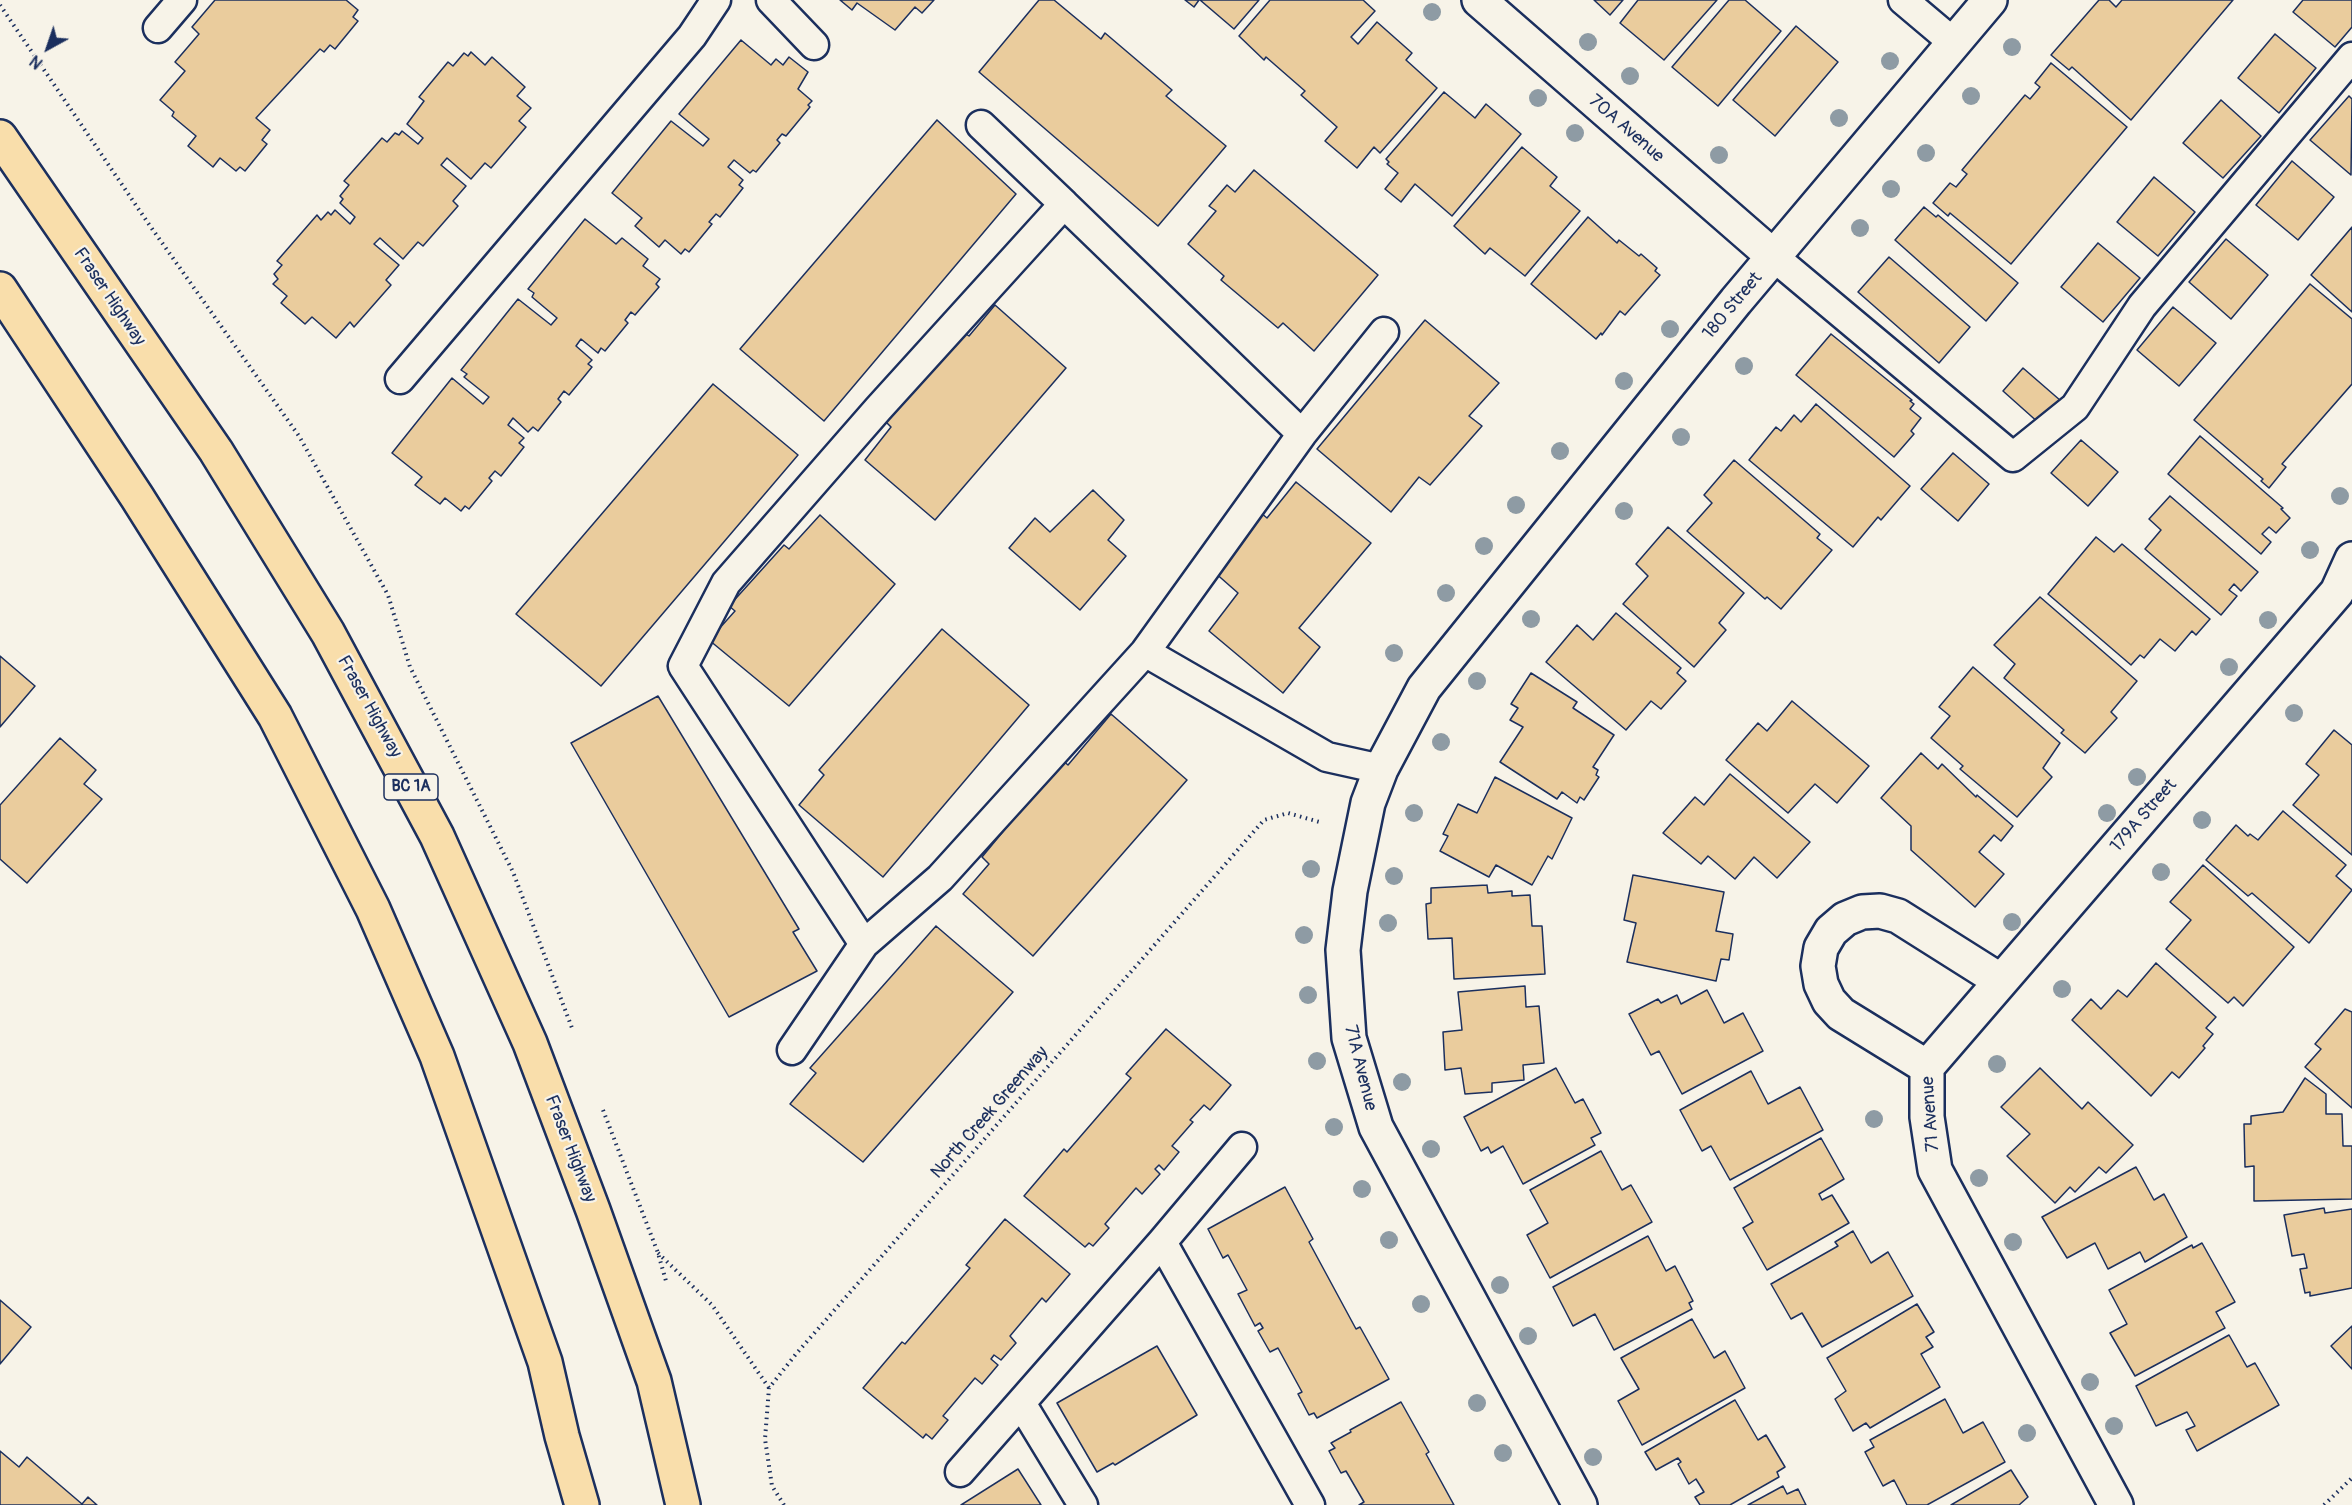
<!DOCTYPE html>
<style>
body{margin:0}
#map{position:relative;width:2352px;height:1505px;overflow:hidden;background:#f7f3e8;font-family:Pangolin,sans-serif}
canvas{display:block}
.north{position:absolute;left:18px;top:18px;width:60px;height:60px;-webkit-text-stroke:4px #f7f3e8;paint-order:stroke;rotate:220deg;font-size:16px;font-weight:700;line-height:24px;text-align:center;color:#1b2f5e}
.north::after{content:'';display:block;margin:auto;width:21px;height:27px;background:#1b2f5e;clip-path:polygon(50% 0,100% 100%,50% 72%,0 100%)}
</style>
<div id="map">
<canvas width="2352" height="1505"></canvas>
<div class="north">N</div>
</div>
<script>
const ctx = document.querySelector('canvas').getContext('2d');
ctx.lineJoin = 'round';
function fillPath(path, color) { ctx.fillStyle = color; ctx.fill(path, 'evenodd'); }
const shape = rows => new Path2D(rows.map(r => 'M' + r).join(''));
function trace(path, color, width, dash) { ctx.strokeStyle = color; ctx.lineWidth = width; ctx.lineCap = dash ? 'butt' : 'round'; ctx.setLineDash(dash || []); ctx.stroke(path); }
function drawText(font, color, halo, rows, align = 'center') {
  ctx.font = font + ' Pangolin,sans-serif'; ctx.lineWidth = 4.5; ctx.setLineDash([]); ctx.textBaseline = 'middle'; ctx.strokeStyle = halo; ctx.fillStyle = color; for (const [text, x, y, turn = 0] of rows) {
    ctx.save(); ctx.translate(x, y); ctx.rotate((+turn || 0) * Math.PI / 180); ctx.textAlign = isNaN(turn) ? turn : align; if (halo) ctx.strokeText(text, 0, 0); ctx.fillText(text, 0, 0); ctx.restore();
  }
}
const building = shape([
 [215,0,346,0,358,10,353,17,358,21,335,49,330,45,324,52,320,49,256,118,270,130,262,140,267,144,245,171,240,167,236,171,220,158,213,167,188,146,196,136,172,116,174,112,160,100,185,71,175,62,199,34,192,27,215,0],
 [840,0,934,0,922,13,915,7,895,30,857,3,852,10,840,0],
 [1039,0,1054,0,1101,39,1105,33,1172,90,1166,96,1226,146,1158,226,979,72,1039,0],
 [1185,0,1199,0,1194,7,1185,0],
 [1200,0,1259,0,1234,29,1200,0],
 [1270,0,1363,0,1375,11,1351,37,1358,44,1377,22,1412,53,1406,60,1437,88,1380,153,1374,147,1357,168,1325,141,1337,127,1301,95,1305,91,1266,57,1264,60,1239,36,1270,0],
 [1594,0,1623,0,1610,15,1594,0],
 [1638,0,1717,0,1664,60,1620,23,1638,0],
 [1729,0,1745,0,1781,31,1718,106,1672,67,1729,0],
 [2099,0,2109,0,2116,7,2122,0,2233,0,2131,120,2072,67,2069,70,2051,55,2099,0],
 [2303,0,2352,0,2352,27,2335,47,2293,12,2303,0],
 [1796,26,1838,62,1775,136,1733,100,1796,26],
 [2275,34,2316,68,2279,113,2238,78,2275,34],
 [741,40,771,65,776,59,783,65,789,57,808,72,798,89,812,101,808,105,810,107,786,136,782,134,777,140,780,143,756,172,753,170,750,173,734,160,728,167,743,180,739,185,743,188,720,217,716,214,709,222,712,224,689,252,685,249,681,254,665,240,659,247,635,226,642,218,612,193,671,121,703,146,709,139,679,114,741,40],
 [471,52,485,65,492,57,525,87,517,96,531,108,519,121,526,127,491,168,485,163,471,179,447,158,441,165,466,186,453,201,458,206,423,246,418,242,403,259,380,238,374,244,399,265,386,280,391,285,354,327,350,322,336,338,312,317,305,324,281,303,287,296,273,284,278,279,274,274,282,265,277,261,317,215,321,220,328,212,331,215,335,210,350,224,355,217,340,203,343,199,340,196,349,185,344,181,382,138,387,142,395,133,399,135,402,131,418,144,423,138,407,124,424,101,419,97,448,62,453,66,464,53,468,56,471,52],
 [2051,63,2127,127,2011,264,1950,213,1948,216,1933,203,1950,183,1956,187,1967,174,1962,170,2025,95,2030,99,2040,87,2035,83,2051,63],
 [1444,92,1475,118,1486,104,1521,134,1452,216,1415,184,1401,202,1385,189,1398,173,1387,164,1389,162,1386,159,1444,92],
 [2349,96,2352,99,2351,175,2310,140,2349,96],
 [2221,100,2261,136,2223,178,2183,143,2221,100],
 [937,120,1016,194,824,421,740,349,937,120],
 [1522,147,1557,177,1550,186,1580,211,1525,276,1490,248,1485,254,1454,226,1522,147],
 [2292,161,2334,197,2298,240,2256,205,2292,161],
 [1254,170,1378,275,1314,351,1283,323,1278,328,1221,280,1224,276,1188,244,1216,211,1209,206,1227,185,1235,192,1254,170],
 [2154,177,2195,212,2158,256,2117,222,2154,177],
 [1924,207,1936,217,1938,215,2018,283,1986,321,1895,240,1924,207],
 [1588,217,1617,243,1619,240,1639,256,1641,254,1657,268,1655,271,1660,275,1625,315,1620,311,1602,335,1601,333,1596,339,1531,284,1588,217],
 [585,219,616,244,622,238,648,259,643,266,660,279,656,284,659,287,635,315,631,312,625,320,628,323,605,351,601,348,598,353,581,339,576,346,592,360,588,364,592,367,569,395,564,391,558,399,561,402,538,431,533,427,528,432,513,418,508,425,524,438,519,443,524,447,501,476,495,471,489,478,492,481,469,509,465,506,461,511,445,498,440,504,415,485,422,477,392,453,452,378,483,404,489,397,464,377,467,374,461,370,518,299,551,325,557,318,532,297,534,293,528,289,585,219],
 [2352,227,2352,312,2311,275,2352,227],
 [2226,239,2268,275,2231,319,2189,282,2226,239],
 [2098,243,2140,278,2103,322,2061,287,2098,243],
 [1889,257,1970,327,1939,363,1858,292,1889,257],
 [2310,284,2352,319,2352,384,2282,464,2286,467,2269,488,2261,481,2263,479,2194,420,2310,284],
 [995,305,1066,368,935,520,865,460,891,427,886,422,963,332,969,336,995,305],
 [2173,307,2216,343,2179,386,2137,350,2173,307],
 [1425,320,1499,383,1469,416,1482,426,1430,485,1419,477,1391,512,1317,449,1425,320],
 [1831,334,1912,400,1910,401,1914,404,1910,409,1921,418,1911,431,1914,434,1894,457,1796,375,1831,334],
 [2023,368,2061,401,2040,424,2003,391,2023,368],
 [713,384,798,455,601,686,516,614,713,384],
 [1816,404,1910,486,1881,520,1878,517,1853,547,1749,460,1776,427,1781,431,1794,415,1801,422,1816,404],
 [2200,436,2283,508,2281,509,2290,518,2276,533,2269,527,2262,534,2271,542,2261,554,2168,474,2200,436],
 [2081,440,2118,472,2088,506,2051,473,2081,440],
 [1953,453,1989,484,1958,521,1921,489,1953,453],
 [1734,460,1820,534,1817,538,1832,550,1781,609,1767,597,1765,599,1687,531,1712,503,1704,495,1734,460],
 [1296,482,1371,543,1299,628,1320,647,1283,693,1209,631,1238,593,1213,571,1261,513,1267,518,1296,482],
 [1093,490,1124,520,1108,540,1126,556,1080,610,1009,548,1035,518,1050,532,1093,490],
 [2170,496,2258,572,2241,591,2234,584,2229,590,2237,596,2221,615,2145,549,2161,530,2149,519,2170,496],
 [820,515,895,584,789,706,709,640,735,611,729,606,784,545,789,549,820,515],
 [1668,527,1744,593,1719,623,1726,630,1694,667,1623,604,1648,576,1636,564,1668,527],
 [2096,537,2114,552,2122,544,2210,619,2196,635,2192,631,2175,651,2160,639,2144,658,2140,655,2131,665,2048,594,2096,537],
 [2040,597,2137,681,2111,712,2117,718,2085,753,2061,733,2064,730,2004,678,2015,664,1994,645,2040,597],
 [1616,613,1681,668,1677,673,1686,681,1661,709,1651,701,1626,730,1546,662,1577,625,1593,640,1616,613],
 [942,629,1029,705,883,877,799,805,824,775,819,770,942,629],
 [0,656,35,686,0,727,0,656],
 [1973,667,2060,743,2043,768,2052,777,2017,817,1960,769,1963,766,1931,738,1950,716,1939,707,1973,667],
 [1531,673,1577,702,1573,708,1614,735,1593,767,1598,770,1596,775,1599,777,1584,800,1580,797,1577,803,1562,792,1557,799,1500,762,1523,727,1510,720,1518,708,1511,704,1531,673],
 [658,696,799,929,793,932,817,971,729,1017,571,743,658,696],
 [1792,701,1869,766,1837,803,1815,784,1788,813,1726,760,1758,723,1767,731,1792,701],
 [1111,714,1187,780,1033,956,963,894,989,864,982,857,1062,760,1068,765,1111,714],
 [2334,730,2352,745,2352,855,2293,805,2319,775,2306,764,2334,730],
 [60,738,96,770,84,784,102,799,27,883,0,859,0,805,60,738],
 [1921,753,1938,769,1942,764,1976,797,1977,795,2013,826,2001,841,1994,835,1979,852,2004,874,1975,907,1911,850,1911,826,1881,798,1921,753],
 [1730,774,1810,842,1777,878,1754,857,1735,879,1708,856,1701,864,1663,833,1695,797,1704,805,1730,774],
 [1495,777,1572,818,1552,859,1548,856,1532,885,1496,865,1489,877,1440,851,1448,836,1443,834,1458,804,1477,813,1495,777],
 [2283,811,2346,865,2336,876,2352,890,2309,943,2252,893,2248,896,2206,860,2236,825,2248,836,2250,834,2258,840,2283,811],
 [2203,865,2294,947,2243,1006,2234,997,2228,1003,2166,949,2191,920,2170,902,2203,865],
 [1633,875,1724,892,1716,931,1733,934,1729,960,1721,959,1716,981,1627,962,1636,923,1624,920,1633,875],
 [1487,885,1488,893,1512,891,1512,896,1530,895,1532,926,1542,926,1545,974,1454,979,1452,938,1428,939,1426,904,1431,903,1431,888,1487,885],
 [936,926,1013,992,863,1162,790,1104,816,1073,810,1068,936,926],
 [2156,963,2216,1017,2206,1028,2213,1034,2203,1046,2205,1048,2179,1078,2172,1072,2151,1096,2072,1020,2091,999,2101,1009,2118,990,2127,997,2156,963],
 [1525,986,1526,1007,1539,1006,1544,1063,1523,1065,1524,1080,1492,1083,1492,1092,1465,1094,1461,1068,1445,1070,1443,1032,1462,1030,1458,992,1525,986],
 [1707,990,1724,1023,1743,1013,1763,1051,1682,1094,1659,1051,1651,1055,1629,1014,1658,999,1661,1003,1677,995,1681,1004,1707,990],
 [2345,1009,2352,1012,2352,1108,2305,1067,2321,1049,2315,1044,2345,1009],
 [1166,1029,1231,1085,1210,1110,1204,1105,1190,1120,1193,1122,1172,1146,1179,1152,1164,1170,1159,1165,1155,1169,1160,1174,1142,1194,1136,1188,1105,1224,1109,1228,1093,1246,1089,1243,1085,1247,1024,1196,1064,1149,1067,1152,1131,1078,1126,1074,1166,1029],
 [1556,1068,1575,1103,1583,1099,1601,1133,1591,1138,1595,1145,1523,1184,1503,1146,1491,1153,1488,1147,1481,1151,1464,1117,1556,1068],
 [2040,1068,2082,1109,2088,1102,2133,1145,2106,1173,2099,1167,2075,1192,2070,1187,2055,1203,2007,1156,2030,1134,2001,1107,2040,1068],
 [1751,1071,1768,1104,1800,1087,1823,1130,1730,1180,1711,1146,1702,1151,1680,1110,1751,1071],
 [2305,1078,2326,1094,2326,1114,2342,1114,2343,1146,2352,1146,2352,1199,2254,1201,2254,1166,2245,1167,2244,1124,2251,1124,2251,1116,2283,1112,2305,1078],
 [1821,1138,1844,1179,1819,1194,1822,1200,1832,1195,1849,1223,1767,1270,1743,1228,1753,1222,1734,1188,1821,1138],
 [1601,1151,1622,1190,1631,1185,1652,1222,1550,1278,1527,1235,1548,1223,1530,1190,1601,1151],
 [2136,1167,2154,1200,2164,1194,2187,1237,2145,1262,2140,1252,2108,1269,2095,1243,2067,1258,2042,1217,2136,1167],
 [1285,1187,1313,1239,1309,1242,1356,1329,1360,1327,1389,1379,1317,1418,1314,1413,1309,1415,1298,1394,1302,1392,1278,1348,1270,1352,1258,1331,1263,1328,1260,1323,1255,1326,1238,1294,1247,1290,1228,1255,1223,1258,1208,1229,1285,1187],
 [2324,1208,2325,1213,2352,1209,2352,1288,2310,1296,2310,1292,2305,1293,2300,1269,2307,1268,2304,1254,2292,1256,2284,1215,2324,1208],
 [1005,1219,1070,1274,1046,1302,1042,1298,1010,1336,1016,1343,1001,1360,994,1355,991,1359,998,1365,982,1384,975,1378,943,1416,948,1420,932,1439,926,1434,923,1438,863,1388,902,1342,905,1344,970,1268,966,1265,1005,1219],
 [1853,1231,1871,1263,1888,1252,1913,1296,1822,1347,1802,1313,1791,1319,1771,1284,1838,1246,1835,1242,1853,1231],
 [1648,1236,1666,1271,1675,1266,1693,1301,1689,1303,1692,1309,1614,1350,1595,1314,1573,1326,1553,1287,1648,1236],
 [2202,1243,2235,1302,2216,1312,2225,1328,2135,1376,2110,1333,2127,1324,2109,1290,2192,1245,2193,1248,2202,1243],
 [0,1300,31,1327,0,1364,0,1300],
 [1917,1304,1934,1332,1926,1337,1933,1347,1921,1354,1940,1387,1870,1428,1866,1423,1853,1431,1835,1399,1846,1391,1827,1358,1917,1304],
 [1692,1319,1714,1358,1725,1351,1745,1388,1642,1445,1618,1401,1639,1389,1621,1358,1692,1319],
 [2352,1326,2352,1369,2331,1346,2352,1326],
 [2229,1335,2247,1367,2255,1363,2279,1405,2197,1451,2186,1430,2195,1426,2187,1412,2156,1426,2136,1386,2229,1335],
 [1157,1346,1197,1415,1115,1465,1113,1463,1097,1472,1057,1403,1157,1346],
 [1945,1399,1963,1433,1983,1422,2005,1462,1927,1505,1907,1505,1894,1480,1883,1486,1865,1452,1874,1447,1870,1440,1945,1399],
 [1735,1400,1758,1440,1766,1435,1785,1467,1777,1472,1779,1477,1730,1505,1700,1505,1695,1497,1704,1492,1696,1479,1689,1484,1678,1464,1681,1462,1678,1458,1656,1470,1645,1452,1735,1400],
 [1401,1402,1429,1452,1426,1454,1454,1505,1359,1505,1364,1502,1346,1471,1341,1473,1329,1451,1335,1448,1331,1443,1351,1432,1350,1430,1401,1402],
 [0,1451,19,1467,27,1457,82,1504,88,1497,97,1505,0,1505,0,1451],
 [1018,1469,1041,1505,961,1505,1018,1469],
 [2011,1470,2028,1497,2019,1505,1951,1505,2011,1470],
 [1783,1486,1787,1494,1798,1489,1806,1505,1748,1505,1783,1486]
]);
fillPath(building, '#eacc9d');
trace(building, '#1b2f5e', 1.5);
const lane = shape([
 [771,0,814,45],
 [1903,0,1954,43],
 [158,28,182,0],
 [1064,204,1302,434],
 [1774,257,2013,457,2075,407,2142,306,2352,57],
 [400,379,692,36,716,0],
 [1145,652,1327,757,1381,769],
 [864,944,683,666,726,583,878,409,1064,204,981,125],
 [792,1050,864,944,940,878,1145,652,1302,434,1384,332],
 [1162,1242,1242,1147],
 [1021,1403,1083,1505],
 [960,1472,1162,1242,1310,1505]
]);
const street = shape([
 [1479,0,1774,257],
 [1927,1067,2337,592,2352,559],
 [1927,1067,1927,1117,1935,1170,2116,1505],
 [1927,1067,1841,1014,1829,1001,1821,984,1818,966,1821,948,1831,931,1845,919,1862,912,1880,911,1898,916,2001,981],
 [1580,1505,1376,1127,1349,1038,1343,950,1350,891,1368,803,1381,769,1424,688,1736,301,1990,0]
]);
const primary = shape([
 [0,137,216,451,328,633,437,836,530,1043,593,1210,654,1381,683,1505],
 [0,289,137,497,275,716,373,909,437,1056,545,1362,562,1436,582,1505]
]);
trace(lane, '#1b2f5e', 33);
trace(street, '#1b2f5e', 38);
trace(primary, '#1b2f5e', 38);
trace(shape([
 [0,5,148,223,299,436,388,595,410,667,513,872,572,1028],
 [603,1110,658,1253,666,1281],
 [658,1253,712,1305,769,1388],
 [784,1505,772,1486,765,1439,769,1388,796,1354,1264,820,1288,813,1323,823],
 [2324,1505,2352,1478]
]), '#1b2f5e', 4, [1.5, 4.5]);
trace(lane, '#f7f3e8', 28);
trace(street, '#f7f3e8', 33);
trace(primary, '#f9deab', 33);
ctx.fillStyle = '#8e9ba4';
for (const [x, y] of [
 [1432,12],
 [1588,42],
 [2012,47],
 [1890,61],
 [1630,76],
 [1971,96],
 [1538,98],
 [1839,118],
 [1575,133],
 [1926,153],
 [1719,155],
 [1891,189],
 [1860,228],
 [1670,329],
 [1744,366],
 [1624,381],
 [1681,437],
 [1560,451],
 [2340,496],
 [1516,505],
 [1624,511],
 [1484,546],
 [2310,550],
 [1446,593],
 [1531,619],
 [2268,620],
 [1394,653],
 [2229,667],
 [1477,681],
 [2294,713],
 [1441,742],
 [2137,777],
 [1414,813],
 [2107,813],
 [2202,820],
 [1311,869],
 [2161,872],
 [1394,876],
 [2012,922],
 [1388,923],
 [1304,935],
 [2062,989],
 [1308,995],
 [1317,1061],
 [1997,1064],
 [1402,1082],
 [1874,1119],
 [1334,1127],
 [1431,1149],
 [1979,1178],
 [1362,1189],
 [1389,1240],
 [2013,1242],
 [1500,1285],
 [1421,1304],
 [1528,1336],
 [2090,1382],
 [1477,1403],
 [2114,1426],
 [2027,1433],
 [1503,1453],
 [1593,1457]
]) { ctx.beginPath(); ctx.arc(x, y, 9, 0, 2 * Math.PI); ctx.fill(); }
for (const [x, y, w] of [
 [411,787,54]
]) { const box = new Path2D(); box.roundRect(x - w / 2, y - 13, w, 26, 4.5); ctx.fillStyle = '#f7f3e8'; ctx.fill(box); trace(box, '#1b2f5e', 1.5); }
drawText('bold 16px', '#1b2f5e', null, [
 ["BC 1A",411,787]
]);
drawText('18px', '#1b2f5e', '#f7f3e8', [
 ["70A Avenue",1626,129,41],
 ["Fraser Highway",109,297,56],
 ["180 Street",1733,306,-50],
 ["Fraser Highway",369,707,61],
 ["179A Street",2144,816,-49],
 ["71A Avenue",1360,1068,76],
 ["North Creek Greenway",990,1113,-49],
 ["71 Avenue",1931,1114,-94],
 ["Fraser Highway",570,1149,69]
]);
</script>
